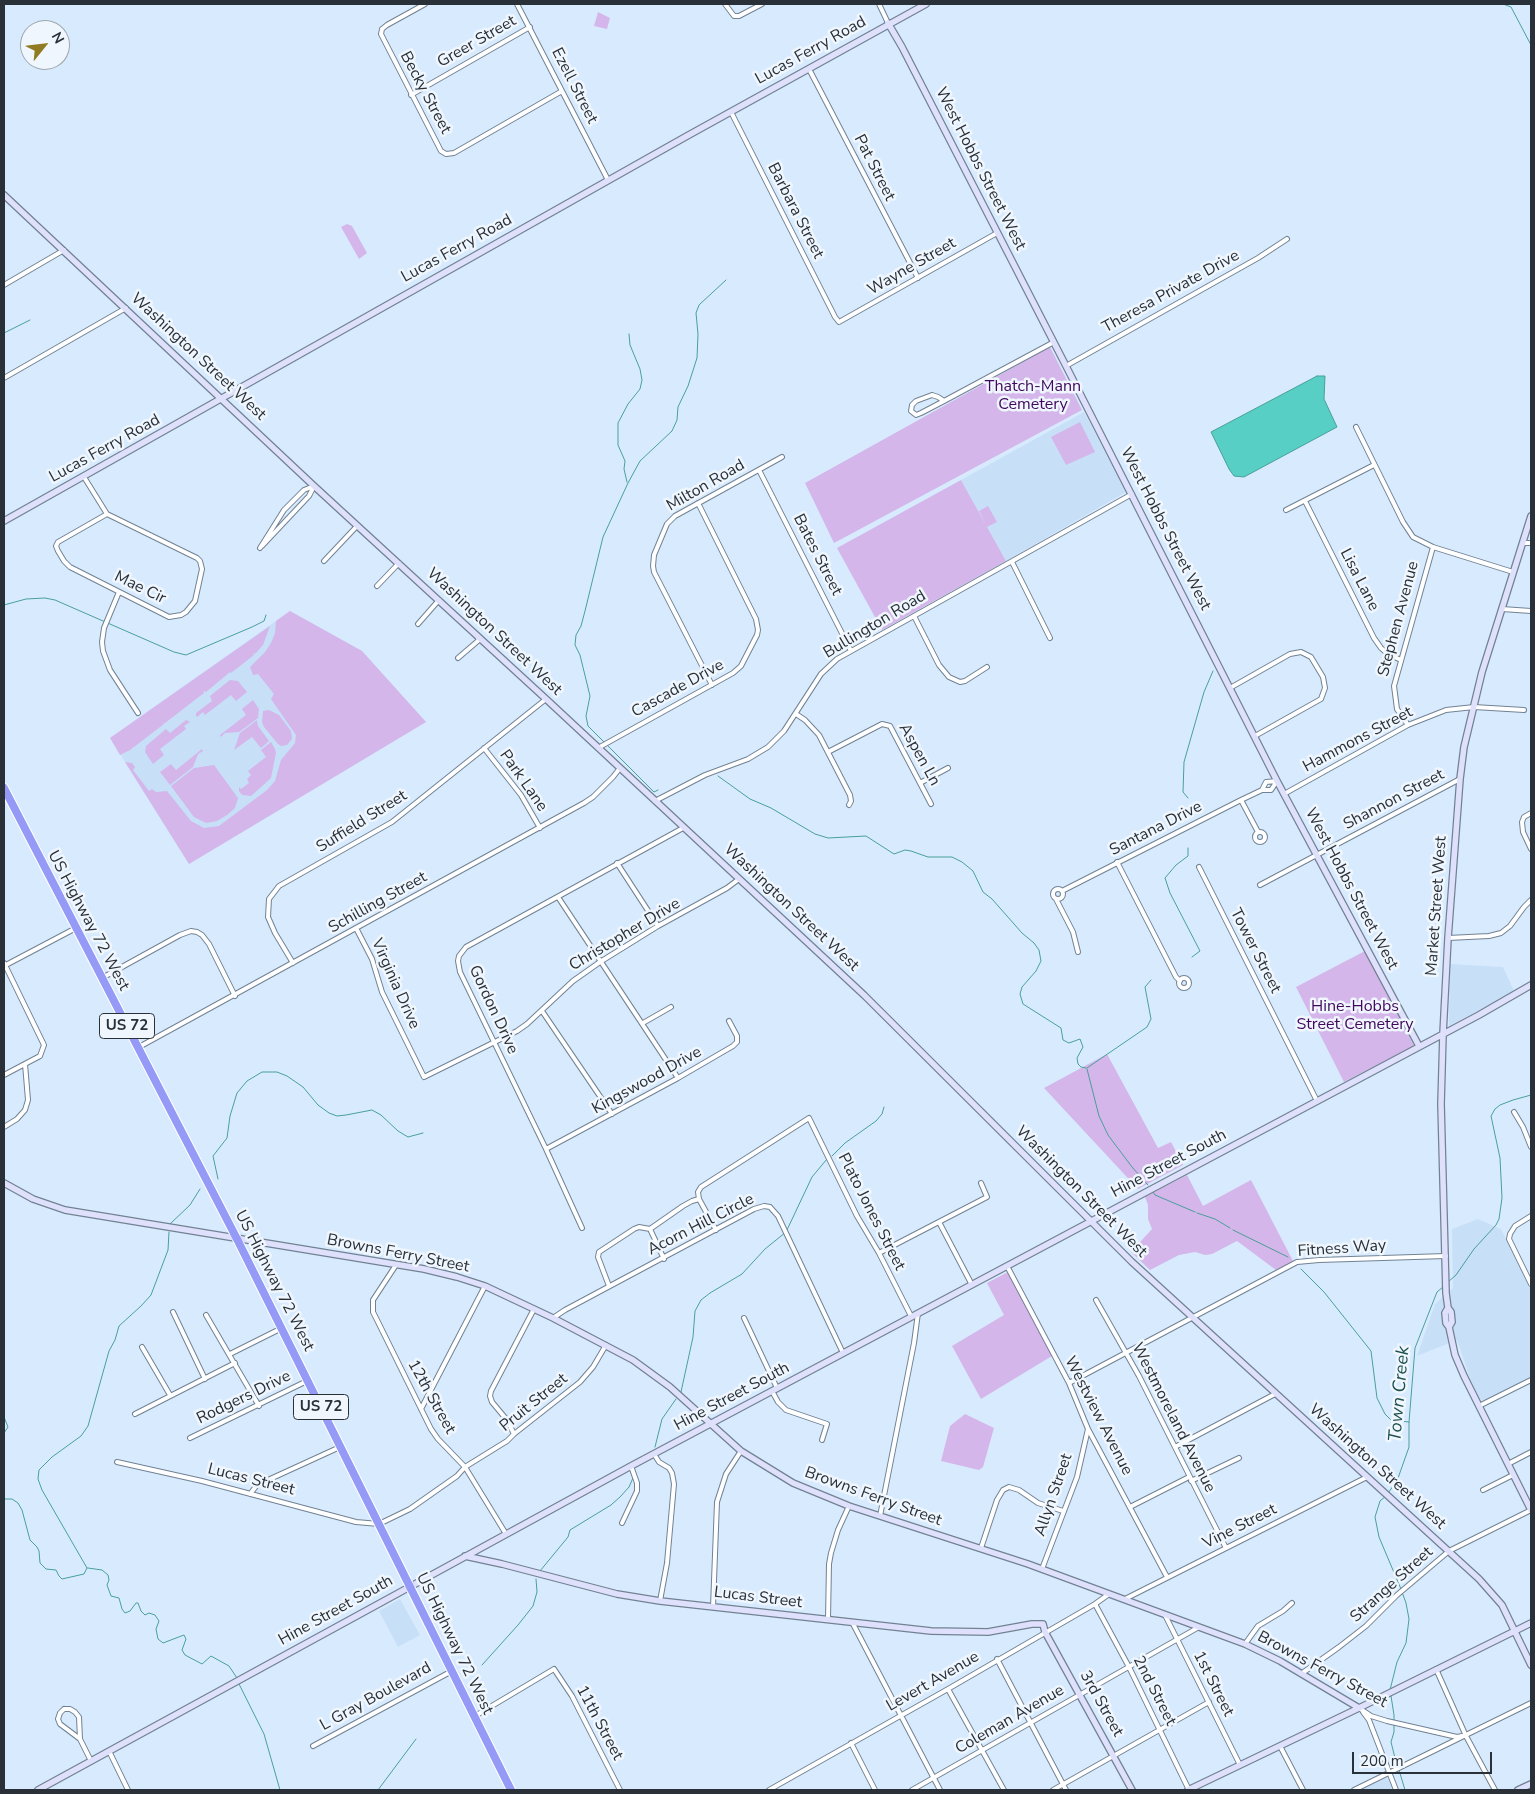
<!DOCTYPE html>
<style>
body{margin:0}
#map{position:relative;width:1535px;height:1794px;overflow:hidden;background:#d8ebfe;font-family:"Nunito Sans",sans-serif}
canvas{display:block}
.frame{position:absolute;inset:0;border:5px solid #293037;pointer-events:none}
.north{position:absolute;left:20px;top:20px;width:50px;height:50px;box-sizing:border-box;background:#eff6fe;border:1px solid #a0a7ae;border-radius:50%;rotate:61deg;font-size:14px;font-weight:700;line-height:20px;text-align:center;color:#293037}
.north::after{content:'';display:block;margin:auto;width:18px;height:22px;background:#917b22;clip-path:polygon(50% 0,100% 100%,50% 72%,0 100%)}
.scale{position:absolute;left:1352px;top:1752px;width:140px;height:22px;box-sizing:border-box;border:2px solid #293037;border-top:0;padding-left:6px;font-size:15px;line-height:18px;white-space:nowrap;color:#293037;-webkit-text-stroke:4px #eff6fe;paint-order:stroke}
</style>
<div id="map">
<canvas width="1535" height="1794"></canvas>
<div class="frame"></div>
<div class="north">N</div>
<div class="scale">200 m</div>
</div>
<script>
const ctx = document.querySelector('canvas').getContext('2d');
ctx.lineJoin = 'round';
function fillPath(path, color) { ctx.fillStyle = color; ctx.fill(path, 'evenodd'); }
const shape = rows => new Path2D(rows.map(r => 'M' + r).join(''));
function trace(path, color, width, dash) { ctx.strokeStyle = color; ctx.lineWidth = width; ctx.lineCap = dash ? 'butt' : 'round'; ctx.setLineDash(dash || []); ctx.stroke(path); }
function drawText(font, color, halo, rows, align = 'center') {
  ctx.font = font + ' "Nunito Sans",sans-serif'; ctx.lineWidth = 5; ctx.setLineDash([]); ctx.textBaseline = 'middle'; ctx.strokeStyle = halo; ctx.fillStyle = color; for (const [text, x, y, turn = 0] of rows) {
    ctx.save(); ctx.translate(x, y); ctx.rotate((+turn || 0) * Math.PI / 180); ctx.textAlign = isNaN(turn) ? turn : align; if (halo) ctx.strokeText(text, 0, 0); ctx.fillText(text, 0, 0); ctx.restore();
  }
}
fillPath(shape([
 [1084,412,1126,492,1006,561,961,480],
 [290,611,362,651,426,722,189,864,110,738],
 [1450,964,1503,967,1514,991,1449,1026],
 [1478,1219,1501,1229,1531,1290,1531,1378,1485,1401,1480,1399,1470,1378,1457,1340,1417,1356,1435,1304,1453,1288,1452,1229],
 [400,1599,420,1635,398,1647,379,1611],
 [1386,1778,1388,1779,1393,1790,1361,1790]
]), '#c8dff8');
fillPath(shape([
 [598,12,610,18,607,29,594,26],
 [347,224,352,226,367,253,359,259,341,227],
 [1050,347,1082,410,834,543,805,483],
 [1080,422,1095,452,1066,465,1051,437],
 [961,480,1006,561,882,630,837,548],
 [988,506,997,522,987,527,979,511],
 [290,611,362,651,426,722,189,864,125,762,132,763,135,767,133,770,149,791,152,789,156,792,167,791,191,821,204,828,219,826,267,790,275,781,281,760,295,743,296,735,271,699,274,694,258,674,253,675,250,667,265,652,271,643,275,633,276,621],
 [270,626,263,645,255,654,253,653,254,655,231,673,230,672,206,692,204,691,204,693,165,723,163,723,164,724,130,750,120,755,110,738],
 [230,680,238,681,247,692,236,701,231,695,205,715,203,712,197,717,196,716,196,713,212,701,210,696],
 [253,700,259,709,258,718,239,732,225,733,221,737,220,735,246,715,242,709],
 [269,710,279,715,291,731,292,739,287,745,281,746,278,744,264,727,262,722,263,711],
 [186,720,190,722,184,726,186,729,160,749,164,755,153,764,145,752,146,746,166,729,170,733],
 [257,720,258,726,269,741,261,748,252,737,234,750,240,733],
 [271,742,275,749,276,753,271,778,251,796,242,795,239,791,239,787,241,789,249,783,247,779,251,775,248,771,266,757,261,750],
 [202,749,203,751,198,754,193,767,170,785,160,772,171,764,176,770],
 [214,765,238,798,235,808,227,815,217,821,206,823,194,817,171,786,194,768],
 [1365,951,1414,1046,1344,1082,1296,987],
 [1107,1054,1158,1148,1171,1142,1183,1165,1138,1189,1044,1088],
 [1187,1175,1203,1206,1251,1180,1293,1261,1276,1270,1237,1241,1212,1254,1205,1255,1195,1252,1179,1255,1150,1270,1131,1252,1152,1229,1148,1219,1148,1205,1145,1197],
 [1008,1272,1052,1356,981,1399,952,1346,1004,1315,987,1283],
 [965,1414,994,1428,983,1467,979,1470,941,1461,950,1426]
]), '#d4b6ea');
const water = shape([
 [1317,376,1325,376,1324,399,1337,427,1244,477,1234,476,1229,469,1211,432,1317,376]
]);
fillPath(water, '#57cfc4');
trace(water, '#499f9a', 1);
trace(shape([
 [1503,4,1511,7,1531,45],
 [4,333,30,320],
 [627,482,624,469,625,461,618,445,618,423,628,404,640,389,642,380,640,369,630,345,629,334],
 [4,605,26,599,45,598,55,600,174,652,186,655,252,627,264,621,266,615],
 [718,776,750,799,771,808,815,834,828,838,866,836,894,854,905,850,911,851,928,857,952,857,962,862,973,871,983,892,992,899,1022,933,1034,943,1039,950,1041,961,1036,971,1022,987,1020,994,1023,1004,1061,1028,1063,1040,1069,1043,1080,1039,1083,1047,1077,1058,1078,1064,1081,1067,1086,1068],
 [658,790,654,792,588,726,586,716,590,696,580,655,575,645,576,635,581,626,585,611,603,537,628,483,640,461,672,431,677,420,678,407,688,386,697,358,698,334,696,313,699,305,726,280],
 [1188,798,1183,792,1184,762,1204,692,1213,671],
 [1188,848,1188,856,1176,865,1165,878,1170,893,1200,951,1192,957],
 [1087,1068,1147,1027,1151,1019,1145,987,1151,980],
 [1087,1069,1099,1116,1108,1135,1132,1167,1148,1185],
 [832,1156,845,1143,876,1121,882,1114,884,1107],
 [218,1179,213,1156,227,1138,230,1116,237,1093,247,1081,262,1072,277,1072,287,1076,303,1087,318,1105,329,1113,337,1116,346,1115,372,1110,381,1115,398,1131,408,1137,423,1133],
 [1153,1192,1155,1195,1195,1212],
 [1197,1213,1215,1219,1230,1228],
 [170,1224,190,1205,200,1189],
 [1233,1230,1288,1257],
 [1301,1269,1324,1292,1371,1351,1377,1398,1385,1414,1391,1420,1409,1422],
 [1448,1282,1456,1275,1474,1249,1496,1225,1499,1219,1502,1198,1500,1158,1491,1116,1495,1109,1500,1105,1513,1100,1531,1095],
 [681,1392,693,1337,695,1311,701,1300,710,1293,742,1274,765,1249,786,1232,812,1177,827,1159],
 [4,1417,8,1427,4,1433],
 [655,1447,662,1419,676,1399],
 [1388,1493,1397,1481,1409,1447,1409,1422,1415,1348,1437,1292,1443,1287],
 [1386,1496,1380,1501,1375,1517,1379,1537,1401,1589],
 [4,1499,12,1499,18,1503,22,1510,30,1540,37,1547,39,1551,40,1563,46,1569,56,1570,59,1576,62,1579,84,1574,87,1568],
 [87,1568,42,1490,38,1479,39,1470,52,1457,81,1436,88,1426,109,1351,115,1340,119,1326,141,1306,151,1295,168,1250,169,1232],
 [88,1568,102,1570,108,1575,109,1580,107,1585,111,1596,119,1598,122,1609,125,1613,130,1611,136,1603,138,1603,141,1611,145,1615,149,1613,155,1615,159,1621,156,1629,158,1639,163,1643,184,1635,186,1639,182,1650,185,1655,202,1664,211,1656,229,1666,237,1678],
 [540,1571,568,1537,570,1530,611,1505,620,1497,629,1487,633,1478,631,1473],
 [482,1665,518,1625,533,1606,537,1592,536,1579],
 [239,1684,264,1734,280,1790],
 [1390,1690,1397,1662,1406,1643,1409,1619,1406,1603,1402,1592],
 [1391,1696,1394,1715,1394,1732,1391,1742,1397,1766],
 [1399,1770,1405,1790],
 [378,1790,416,1739]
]), '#499f9a', 1);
const street = shape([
 [425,4,387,25,382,29,381,34,441,151,446,154,454,153,562,91],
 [517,4,608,180],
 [725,4,734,16,739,16,762,4],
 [879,4,888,23],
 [809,69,918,278],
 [411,95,530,27],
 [731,112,835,317,839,322,997,233],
 [4,285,64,250],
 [1066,366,1258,258,1287,239],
 [4,378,126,308],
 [932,395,938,397,944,401,921,413,916,415,911,411,912,405,916,401,932,395],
 [944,401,1054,342],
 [1356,427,1403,522,1413,537,1433,547,1513,572],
 [759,470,851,651],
 [84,477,107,514,197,558,200,561,202,569,195,601,186,612,181,615,169,617,70,567,64,561,58,551,56,546,58,542,107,514],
 [1305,501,1374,638,1381,648,1388,654,1401,660],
 [1286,510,1374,465],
 [1522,543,1531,543],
 [262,546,309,496,314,486],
 [260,548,284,510,304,490,314,486],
 [324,561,357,526],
 [1012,562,1050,638],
 [377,586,399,563],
 [119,592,104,628,102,642,103,651,110,670,138,713],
 [1502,609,1531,611],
 [914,616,939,665,949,677,960,682,965,681,987,667],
 [418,624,439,600],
 [458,658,479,640,478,638],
 [712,685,654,572,653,566,654,555,667,524,675,516,782,457],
 [1230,688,1290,654,1301,652,1311,657,1323,677,1325,688,1321,699,1255,736],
 [796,714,805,720,819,735,850,795,851,801,849,805],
 [1408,725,1397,709,1394,686,1433,547],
 [484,748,521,795,540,828],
 [598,748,733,673,741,666,757,635,758,630,756,619,698,503],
 [828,752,882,724,890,726,931,804],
 [920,783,948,768],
 [1262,790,1266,782,1277,781],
 [1284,794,1408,725,1446,710,1474,707,1524,710],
 [1241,800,1258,832],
 [655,801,705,775,748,759,768,747,784,731,821,674,837,659,1132,494],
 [1531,813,1524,817,1522,822,1523,832,1531,849],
 '1255 837a5 5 0 1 1 10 0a5 5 0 1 1-10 0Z',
 [1117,862,1176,977,1180,981],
 [617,863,658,926],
 [1199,867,1317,1101],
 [1260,885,1460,779],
 '1053 894a5 5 0 1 1 10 0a5 5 0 1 1-10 0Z',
 [1062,891,1241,800,1262,790,1271,790,1277,781],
 [558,897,678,1078],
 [1056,899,1073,932,1078,952],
 [356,928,372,959,382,992,424,1077,517,1031,527,1024,573,981,600,962,658,926,727,888,739,879],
 [1448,938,1489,936,1501,933,1510,926,1524,907,1531,900],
 [4,963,44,1045,40,1056,4,1075],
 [293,963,275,933,268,917,269,899,279,886,392,822,546,699],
 [4,966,76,928],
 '1179 983a5 5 0 1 1 10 0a5 5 0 1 1-10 0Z',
 [102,978,180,935,191,931,197,932,202,935,209,944,235,996],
 [542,1011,612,1114],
 [643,1023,671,1007],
 [139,1047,584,803,593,797,613,777,620,768],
 [1514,1112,1523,1127,1531,1147],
 [4,1127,17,1119,25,1110,28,1100,25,1064],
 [546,1149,678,1078,733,1046,737,1042,737,1036,729,1021],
 [1531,1216,1515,1226,1510,1234,1509,1239,1531,1284],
 [939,1222,972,1285],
 [582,1228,546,1149,460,972,458,961,459,956,466,947,683,828],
 [650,1229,664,1259],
 [716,1230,699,1199,698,1192,701,1187,809,1118,857,1216,879,1253,911,1316],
 [879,1253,987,1197,981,1183],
 [396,1265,373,1300,373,1312,378,1322,431,1429,438,1439,465,1467,506,1534],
 [1007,1266,1069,1383,1088,1429,1167,1577],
 [609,1286,598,1257,599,1252,634,1229,639,1227,650,1229,683,1206,692,1201,699,1199],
 [1096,1300,1139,1376,1226,1548],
 [173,1312,205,1379],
 [206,1315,259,1406],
 [553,1318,565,1310,754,1209,764,1206,770,1207,778,1216,843,1353],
 [744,1318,777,1388],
 [142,1347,170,1395],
 [230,1354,282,1328],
 [1069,1383,1297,1262,1319,1260,1446,1256],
 [772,1391,778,1402,786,1410,827,1424,822,1440],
 [1479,1406,1531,1380],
 [421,1409,485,1286],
 [135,1414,235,1363],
 [514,1434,507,1420,492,1402,490,1396,491,1391,534,1309],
 [190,1438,307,1381],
 [1175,1447,1275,1394],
 [654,1454,659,1462,669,1468,672,1473,674,1484,667,1563,660,1601],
 [117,1462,202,1481,356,1522,379,1524,410,1509,457,1476,465,1467,507,1441,514,1434,580,1382,593,1367,606,1345],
 [1508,1464,1531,1452],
 [1191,1481,1239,1458],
 [1483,1490,1513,1475],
 [250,1494,257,1485,340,1447],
 [1130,1507,1189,1477],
 [880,1516,914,1343,918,1313],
 [622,1523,637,1491,637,1483,631,1466],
 [981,1548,997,1500,1003,1490,1009,1487,1019,1490,1038,1503,1063,1511],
 [1042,1569,1077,1477,1088,1429],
 [1125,1599,1367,1477],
 [1095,1604,1129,1667,1189,1790],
 [713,1607,717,1502,726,1474,741,1451],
 [1165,1615,1240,1765],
 [828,1619,829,1564,831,1553,838,1530,849,1506],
 [852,1622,940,1790],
 [1245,1644,1258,1626,1283,1611,1292,1603],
 [997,1659,1066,1790],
 [1436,1669,1466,1736,1495,1790],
 [1301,1674,1339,1647,1366,1626,1397,1595,1449,1551,1531,1510],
 [948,1689,1004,1790],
 [1359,1708,1371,1716,1387,1721,1457,1737,1462,1736],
 [64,1709,70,1709,75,1712,79,1717,80,1739,60,1724,58,1719,60,1713,64,1709],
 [1363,1712,1369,1720,1396,1790],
 [475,1716,554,1669,572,1696,620,1790],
 [80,1739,91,1761],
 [851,1743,875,1790],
 [313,1746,452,1671],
 [1280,1746,1303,1790],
 [109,1751,128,1790],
 [769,1790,948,1689,1095,1604,1109,1594],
 [912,1790,1199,1627],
 [1053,1790,1209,1702],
 [1354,1790,1531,1703]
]);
const secondary = shape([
 [888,23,902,47,1066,366,1277,781,1419,1046],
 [4,195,314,486,546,699,864,995,1132,1262,1479,1579,1502,1605,1531,1665],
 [4,521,687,136,926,4],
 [4,1183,33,1199,65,1210,424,1269,457,1277,485,1286,553,1318,633,1360,670,1387,741,1451,793,1483,849,1506,1028,1564,1245,1644,1280,1661,1359,1708],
 [1448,1308,1445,1313,1446,1323,1449,1327,1455,1355,1464,1376,1531,1510],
 [1449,1327,1452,1322,1451,1312,1448,1308,1446,1293,1441,1104,1443,1034,1448,938,1460,779,1464,747,1482,672,1531,516],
 [465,1556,502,1564,617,1594,660,1601,931,1631,988,1632,1032,1624,1043,1624,1045,1632,1132,1790],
 [38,1790,631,1466,1479,1015,1531,985],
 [1188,1790,1359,1708,1531,1623],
 [1518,1790,1531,1784]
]);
const highway = shape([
 [4,788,237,1239,511,1790]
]);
trace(street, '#718293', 6);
trace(secondary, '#718293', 8);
trace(highway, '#fff', 10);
trace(street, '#fff', 4);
trace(secondary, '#dfe1fc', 5.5);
trace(highway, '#949af5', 8);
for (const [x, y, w] of [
 [127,1026,55],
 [321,1407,55]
]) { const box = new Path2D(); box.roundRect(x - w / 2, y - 12.5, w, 25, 4); ctx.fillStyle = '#eff6fe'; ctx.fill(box); trace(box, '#293037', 1); }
drawText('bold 15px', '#293037', null, [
 ["US 72",127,1026],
 ["US 72",321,1407]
]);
drawText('16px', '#293037', '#eff6fe', [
 ["Greer Street",477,42,-30],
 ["Lucas Ferry Road",811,51,-29],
 ["Ezell Street",574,86,63],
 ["Becky Street",425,93,62],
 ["Pat Street",874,168,63],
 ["West Hobbs Street West",980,169,63],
 ["Barbara Street",795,211,63],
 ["Lucas Ferry Road",457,249,-29],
 ["Wayne Street",912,267,-30],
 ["Theresa Private Drive",1171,292,-29],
 ["Washington Street West",198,357,43],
 ["Lucas Ferry Road",105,449,-29],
 ["Milton Road",706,486,-30],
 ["West Hobbs Street West",1165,529,63],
 ["Bates Street",817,555,63],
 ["Lisa Lane",1359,580,63],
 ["Mae Cir",140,588,26],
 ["Stephen Avenue",1399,619,-75],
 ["Bullington Road",875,625,-31],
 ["Washington Street West",494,632,43],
 ["Cascade Drive",678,689,-29],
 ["Hammons Street",1358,740,-28],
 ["Aspen Ln",919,755,61],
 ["Park Lane",523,781,55],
 ["Shannon Street",1394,800,-28],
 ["Suffield Street",362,822,-32],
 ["Santana Drive",1156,829,-27],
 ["West Hobbs Street West",1351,889,62],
 ["Schilling Street",378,903,-29],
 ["Market Street West",1437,906,-86],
 ["Washington Street West",791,908,43],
 ["US Highway 72 West",88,921,62],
 ["Christopher Drive",625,935,-31],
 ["Tower Street",1255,951,63],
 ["Virginia Drive",395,984,66],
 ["Gordon Drive",493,1010,65],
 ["Kingswood Drive",647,1081,-29],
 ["Hine Street South",1169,1164,-28],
 ["Washington Street West",1081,1192,45],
 ["Plato Jones Street",871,1212,63],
 ["Acorn Hill Circle",701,1225,-27],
 ["Fitness Way",1342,1249,-4],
 ["Browns Ferry Street",398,1254,11],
 ["US Highway 72 West",274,1281,63],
 ["12th Street",431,1397,61],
 ["Hine Street South",732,1397,-28],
 ["Rodgers Drive",244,1398,-26],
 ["Pruit Street",534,1403,-39],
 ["Westview Avenue",1098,1416,63],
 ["Westmoreland Avenue",1173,1418,63],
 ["Washington Street West",1377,1467,42],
 ["Lucas Street",251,1480,14],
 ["Allyn Street",1054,1495,-71],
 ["Browns Ferry Street",873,1497,20],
 ["Vine Street",1240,1527,-27],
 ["Strange Street",1392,1585,-42],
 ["Lucas Street",758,1598,7],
 ["Hine Street South",336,1611,-29],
 ["US Highway 72 West",454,1644,64],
 ["Browns Ferry Street",1322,1670,28],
 ["Levert Avenue",933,1682,-30],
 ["1st Street",1213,1684,63],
 ["2nd Street",1154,1691,63],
 ["L Gray Boulevard",376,1697,-29],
 ["3rd Street",1101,1704,61],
 ["Coleman Avenue",1010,1720,-30],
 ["11th Street",599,1723,62]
]);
drawText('16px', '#41075d', '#eff6fe', [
 ["Thatch-Mann",1033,387],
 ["Cemetery",1033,405],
 ["Hine-Hobbs",1355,1007],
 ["Street Cemetery",1355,1025]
]);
drawText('italic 18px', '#1c504b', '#eff6fe', [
 ["Town Creek",1400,1394,-85]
]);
</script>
